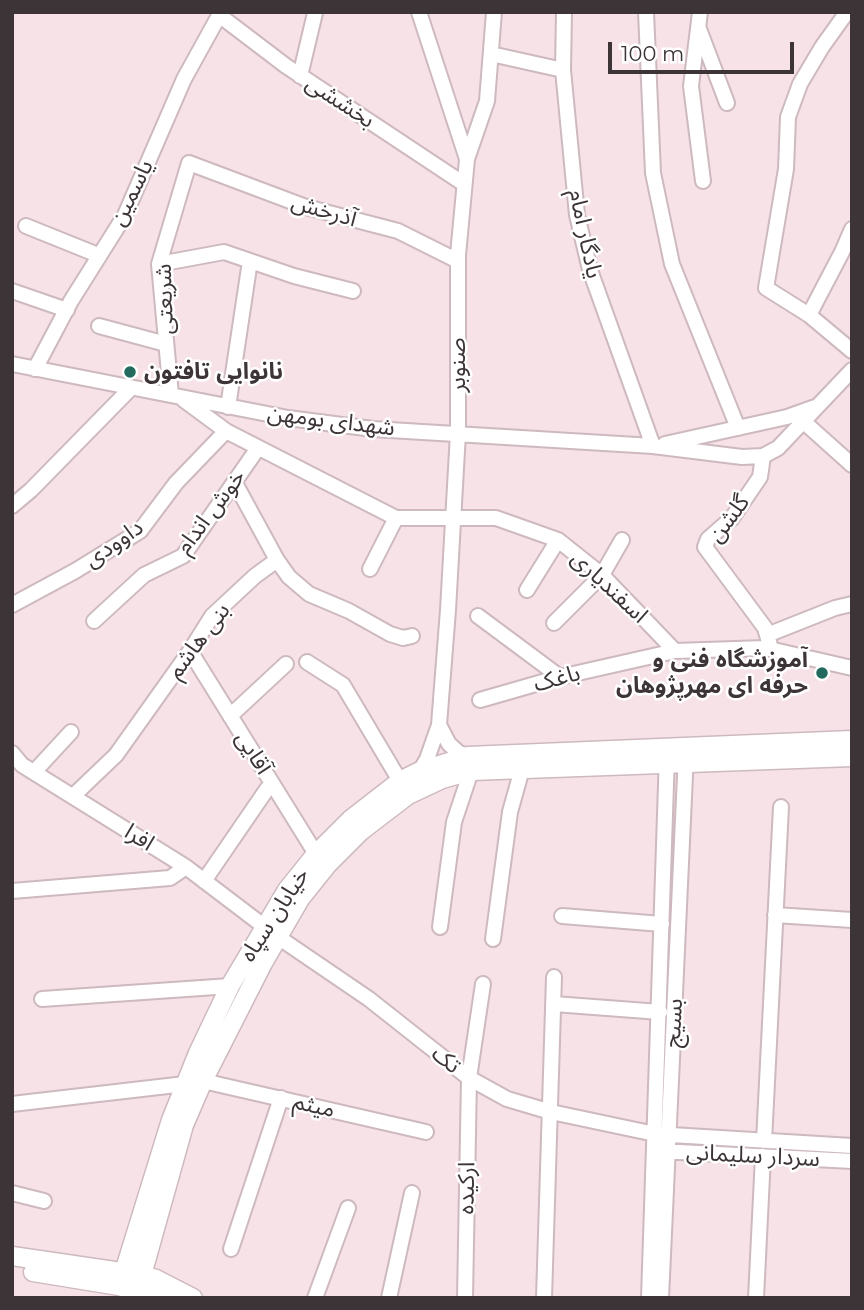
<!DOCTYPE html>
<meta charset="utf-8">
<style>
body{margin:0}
#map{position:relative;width:864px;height:1310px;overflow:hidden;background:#f6e2e7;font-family:Montserrat,sans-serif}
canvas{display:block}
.frame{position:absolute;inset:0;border:14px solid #3c3436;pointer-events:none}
.scale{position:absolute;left:608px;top:42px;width:186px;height:32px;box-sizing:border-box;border:4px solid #3c3436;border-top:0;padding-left:9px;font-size:21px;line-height:24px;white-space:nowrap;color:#3c3436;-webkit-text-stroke:5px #fff;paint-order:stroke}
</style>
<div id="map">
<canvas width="864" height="1310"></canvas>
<div class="frame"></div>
<div class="scale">100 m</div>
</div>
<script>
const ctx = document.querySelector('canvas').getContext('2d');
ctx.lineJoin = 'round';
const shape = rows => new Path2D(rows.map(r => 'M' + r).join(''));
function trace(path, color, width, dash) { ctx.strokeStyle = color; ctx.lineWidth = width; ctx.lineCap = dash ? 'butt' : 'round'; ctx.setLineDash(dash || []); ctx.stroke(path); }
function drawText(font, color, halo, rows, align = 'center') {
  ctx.font = font + ' Montserrat,"Noto Sans Arabic",sans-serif'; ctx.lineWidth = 5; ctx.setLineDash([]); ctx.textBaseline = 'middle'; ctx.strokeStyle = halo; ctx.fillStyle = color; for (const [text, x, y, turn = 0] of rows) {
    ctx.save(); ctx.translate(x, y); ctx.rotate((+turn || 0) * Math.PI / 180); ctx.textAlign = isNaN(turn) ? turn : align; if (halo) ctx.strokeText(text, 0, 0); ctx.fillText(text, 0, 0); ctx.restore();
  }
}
const minor = shape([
 [419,12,467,159,458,255,458,433,448,610,439,725,427,759,420,771],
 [564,12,563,70,577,215,590,270,653,446],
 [646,12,653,173,672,264,738,428],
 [700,12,691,86,703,181],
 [847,12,822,47,800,84,788,117,786,169,766,288,809,315,852,351],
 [219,15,286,66,464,184],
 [699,29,727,103],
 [491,54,563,70],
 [300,76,315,13],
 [467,159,487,101,494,12],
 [26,226,98,255],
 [159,264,224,252,294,276,353,291],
 [12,291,67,310],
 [809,315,842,252,852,229],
 [99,326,166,344],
 [12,364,288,418,373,429,653,446,742,457,763,456,778,448,852,370],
 [35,369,71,301,125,215,184,79,221,12],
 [171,395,159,264,189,163,306,207,398,231,458,261],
 [184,400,226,431,396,518,496,518,558,540,602,575,675,651,765,648,852,668],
 [228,407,250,261],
 [804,422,852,465],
 [665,444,787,417,815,407],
 [763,456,760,477,732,518,708,539,705,547,765,628,771,649],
 [12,506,31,490,131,388],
 [277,560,289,577,309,594,349,611,390,634,403,638,412,636],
 [370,569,396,518],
 [527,590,558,540],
 [12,605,75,571,140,531,176,483,226,431],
 [478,616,560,677],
 [94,621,144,575,183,556,258,448],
 [554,623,602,575,622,540],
 [767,635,835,608,852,604],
 [190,651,316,854],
 [307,662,343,685,400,781],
 [480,700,560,677,675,651],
 [230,716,286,664],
 [439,725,449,744,459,753,468,756],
 [12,753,22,765,186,867,278,937,369,999,469,1078,507,1099,551,1112,655,1134,852,1146],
 [34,772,71,732],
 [73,796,116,755,190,651,212,616,255,576,277,560,235,483],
 [204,881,267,789],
 [12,891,170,878,186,867],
 [775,915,852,920],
 [562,916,662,924],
 [440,927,454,822,471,771],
 [493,939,510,812,522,769],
 [42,999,230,986],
 [554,1004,660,1012],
 [203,1081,426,1132],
 [12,1104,185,1084],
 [764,1141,781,807],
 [660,1151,852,1161],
 [12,1193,44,1201],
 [231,1249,281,1098],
 [315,1298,348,1208],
 [389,1298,412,1193],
 [465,1298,469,1078,483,984],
 [544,1298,554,977],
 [649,1298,667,754],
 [661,1298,686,754],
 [756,1298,763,1156]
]);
const major = shape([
 [12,1256,142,1275,156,1279,193,1298],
 [33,1272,119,1286,160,1298],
 [124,1272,171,1120,198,1053,230,986,287,890,316,854,351,819,400,781,420,771,468,756,852,740],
 [142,1275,184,1125,203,1081,263,963,300,899,328,864,361,831,408,795,442,779,471,771,852,757]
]);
trace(minor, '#cdb9be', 18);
trace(major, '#cdb9be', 21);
trace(minor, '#fff', 14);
trace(major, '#fff', 18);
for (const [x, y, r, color] of [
 [130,372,7,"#236a5e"],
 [822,673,7,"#236a5e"]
]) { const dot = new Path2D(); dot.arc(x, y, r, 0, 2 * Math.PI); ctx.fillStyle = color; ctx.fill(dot); trace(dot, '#fff', 2.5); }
drawText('23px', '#3c3436', '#fff', [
 ["بخششی",340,102,33],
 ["یاسمین",132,193,-64],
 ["آذرخش",324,211,16],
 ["یادگار امام",585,234,78],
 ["شریعتی",165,299,-92],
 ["صنوبر",458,365,-90],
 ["شهدای بومهن",331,421,7],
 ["خوش اندام",211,512,-53],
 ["گلشن",729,519,-53],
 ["داوودی",114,544,-35],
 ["اسفندیاری",609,587,43],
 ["بنی هاشم",199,641,-53],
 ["باغک",557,679,-15],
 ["آقایی",253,753,58],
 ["افرا",139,838,32],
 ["خیابان سپاه",275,915,-57],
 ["بسیج",674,1023,-87],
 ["تک",446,1060,39],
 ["میثم",314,1106,13],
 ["سردار سلیمانی",753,1156,3],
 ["ارکیده",467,1188,-89]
]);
drawText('bold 23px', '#3c3436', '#fff', [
 ["نانوایی تافتون",144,372],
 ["آموزشگاه فنی و",808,660,"right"],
 ["حرفه ای مهرپژوهان",808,686,"right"]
], 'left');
</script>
